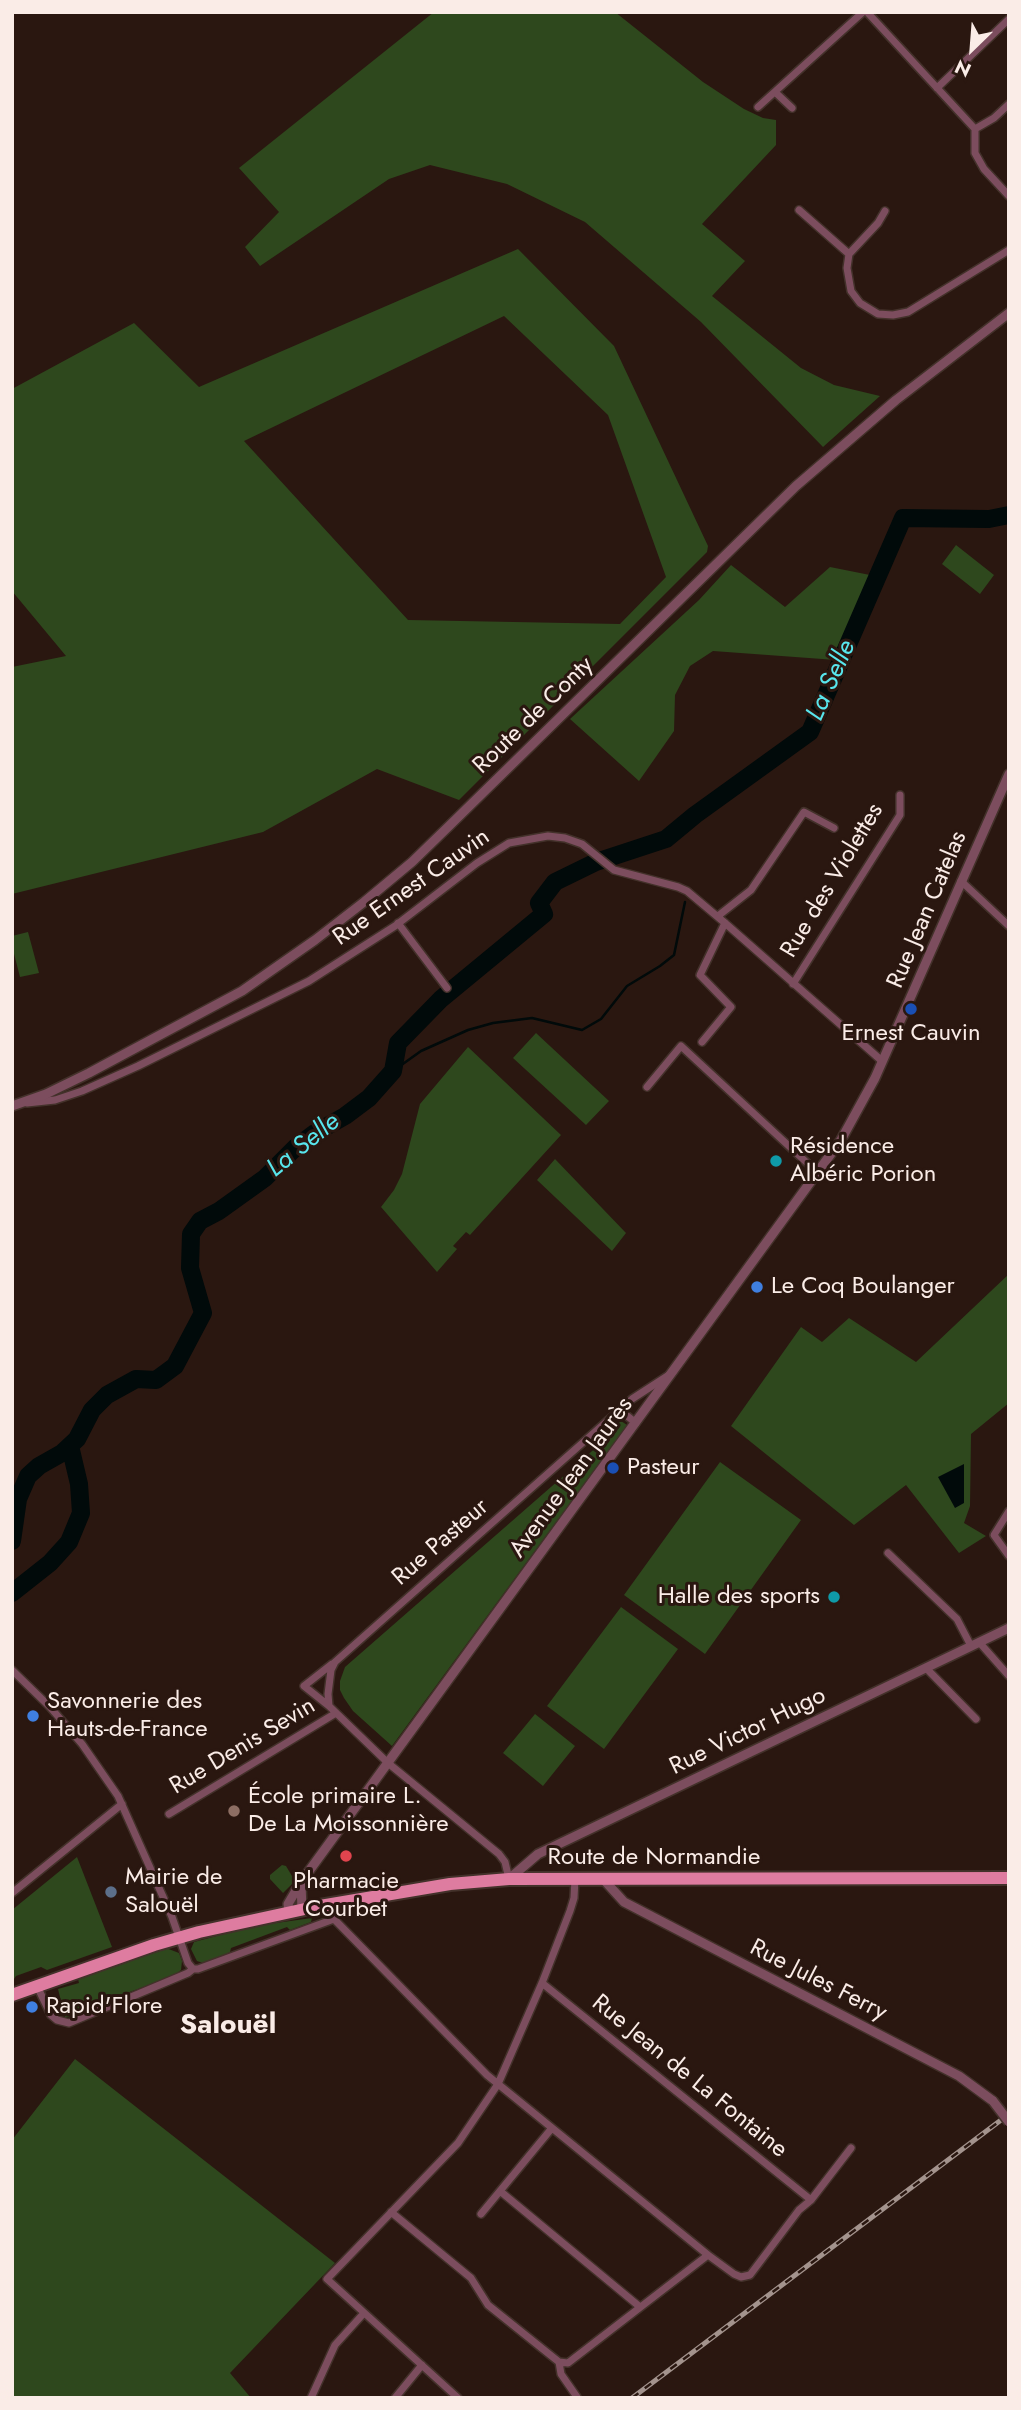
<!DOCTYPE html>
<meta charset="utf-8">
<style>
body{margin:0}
#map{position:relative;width:1021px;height:2410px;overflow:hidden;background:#2a1710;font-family:Jost,sans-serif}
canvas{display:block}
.frame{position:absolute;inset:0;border:14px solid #faece7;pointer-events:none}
.north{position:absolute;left:937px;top:14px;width:70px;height:70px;-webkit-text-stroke:5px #2a1710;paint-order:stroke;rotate:205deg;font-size:19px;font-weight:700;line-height:28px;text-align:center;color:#faece7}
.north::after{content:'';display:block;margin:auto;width:24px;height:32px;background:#faece7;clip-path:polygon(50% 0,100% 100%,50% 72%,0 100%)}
</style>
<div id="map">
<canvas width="1021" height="2410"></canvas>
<div class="frame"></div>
<div class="north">N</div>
</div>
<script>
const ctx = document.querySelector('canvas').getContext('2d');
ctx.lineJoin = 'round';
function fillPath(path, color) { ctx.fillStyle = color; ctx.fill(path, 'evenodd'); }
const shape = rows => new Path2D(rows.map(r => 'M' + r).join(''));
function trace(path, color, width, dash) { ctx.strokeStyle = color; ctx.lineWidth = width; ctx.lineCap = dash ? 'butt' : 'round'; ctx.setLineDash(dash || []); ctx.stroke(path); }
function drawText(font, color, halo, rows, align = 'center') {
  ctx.font = font + ' Jost,sans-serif'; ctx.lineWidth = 6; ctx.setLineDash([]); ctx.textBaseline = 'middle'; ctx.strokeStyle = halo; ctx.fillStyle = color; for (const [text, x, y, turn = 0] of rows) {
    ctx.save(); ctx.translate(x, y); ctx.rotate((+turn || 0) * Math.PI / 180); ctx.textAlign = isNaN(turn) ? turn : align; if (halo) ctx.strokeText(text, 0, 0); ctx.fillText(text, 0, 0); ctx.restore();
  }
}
fillPath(shape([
 [434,12,615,12,703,82,744,109,763,118,776,120,776,145,702,224,745,261,712,296,801,368,834,385,880,396,823,447,701,322,585,222,507,184,430,165,389,179,260,266,245,247,279,212,239,168],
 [518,249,614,346,708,546,707,552,459,800,377,769,263,832,12,894,12,667,66,656,12,591,12,389,134,323,199,387],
 [504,316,608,415,666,577,620,624,408,620,244,441],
 [956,545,994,575,980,594,942,564],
 [731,565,785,607,830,567,875,576,836,660,713,651,690,666,675,695,674,731,639,781,570,719,699,600],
 [28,932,39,973,20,977,12,946,12,936],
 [536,1033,609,1101,586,1125,513,1058],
 [468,1047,561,1135,470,1235,466,1232,453,1246,457,1249,437,1272,381,1207,394,1190,402,1174,420,1104],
 [555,1159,626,1233,612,1251,537,1180],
 [1009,1274,1009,1403,971,1434,970,1506,964,1523,986,1536,959,1553,906,1485,854,1525,731,1426,801,1327,822,1342,849,1318,916,1362],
 [621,1421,627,1425,392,1746,353,1711,344,1698,340,1690,340,1681,345,1667,615,1431,613,1428],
 [720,1462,801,1520,705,1654,624,1595],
 [621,1607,678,1649,604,1749,547,1706],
 [535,1714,575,1746,543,1786,503,1753],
 [77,1857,112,1947,47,1970,41,1967,16,1976,12,1982,12,1910],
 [282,1865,286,1866,295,1881,283,1893,270,1879,270,1875],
 [312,1918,311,1922,290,1930,287,1927,231,1948,230,1952,212,1962,203,1963,197,1961,191,1949,194,1942,254,1926],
 [166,1948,179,1953,182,1961,181,1970,174,1976,77,2011,77,2015,65,2017,58,1989,79,1983,78,1979],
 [75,2059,335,2263,230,2373,251,2398,12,2398,12,2140]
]), '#2e481d');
fillPath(shape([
 [964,1464,964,1503,955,1508,938,1477]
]), '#010a0a');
trace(shape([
 [393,1071,421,1051,468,1030,493,1023,532,1018,582,1030,601,1019,627,986,660,966,674,955,685,902]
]), '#010a0a', 2.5);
trace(shape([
 [12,1541,18,1499,28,1476,39,1466,62,1453,77,1439,92,1410,107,1395,136,1379,156,1380,175,1366,203,1313,190,1268,191,1234,200,1221,219,1211,265,1178,295,1148,315,1133,345,1116,369,1098,393,1071,398,1043,441,999,544,914,539,903,555,882,596,862,666,839,695,815,810,732,903,518,989,519,1009,515],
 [12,1593,50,1563,69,1542,81,1513,79,1484,70,1446]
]), '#010a0a', 18);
const minor = shape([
 [867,12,975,129],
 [937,88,1009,19],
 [775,92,792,108],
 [758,107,863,12],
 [975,129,975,153,984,169,1009,196],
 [975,129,994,118,1009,104],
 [799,210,849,254],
 [885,211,878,223,849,254,847,268,851,291,860,303,878,314,893,315,908,312,1009,250],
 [961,881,1009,926],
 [718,916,751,890,804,812,834,828],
 [398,923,447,988],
 [793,984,900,815,900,795],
 [702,1042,731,1007,700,975,725,923],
 [647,1087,681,1046,818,1173],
 [27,1103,55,1100,82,1091,138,1066,309,981,395,926,477,863,509,843,548,836,565,838,582,844,614,870,678,887,687,891,725,923,882,1061],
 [621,1411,636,1423],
 [1009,1511,994,1535,1009,1556],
 [888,1553,957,1619,971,1646],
 [979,1642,1009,1676],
 [926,1668,976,1719],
 [12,1670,50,1707,82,1744,118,1796,172,1917,188,1963,193,1969],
 [329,1706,304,1686,332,1664],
 [169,1814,336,1713],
 [509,1879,505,1862,499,1854,388,1763,329,1706,328,1694,331,1670,335,1662,632,1399,669,1375],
 [12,1893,122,1804],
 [330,1904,334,1919,487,2075,708,2255,568,2363,559,2362],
 [542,1983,811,2200],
 [37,1986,51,2015,57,2020,69,2023,188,1973,193,1969,198,1969,334,1919],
 [500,2191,640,2307],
 [391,2212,471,2278,488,2305,559,2362,561,2374,577,2397],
 [481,2214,552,2128],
 [708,2255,734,2274,741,2277,750,2275,799,2210,811,2200,851,2148],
 [311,2398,335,2345,364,2313],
 [395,2398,422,2365],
 [458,2398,327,2279,458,2143,498,2084,542,1983,570,1911,574,1898,575,1879]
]);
const tertiary = shape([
 [12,1106,46,1094,89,1073,242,991,315,940,364,902,412,862,448,827,796,486,896,400,1009,313],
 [509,1879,538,1854,1009,1628],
 [604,1880,624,1902,959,2076,993,2101],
 [301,1883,302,1910],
 [289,1913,288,1904,301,1882,841,1140,875,1078,1009,774]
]);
const primary = shape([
 [12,1995,154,1945,199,1932,314,1907,450,1884,509,1879,1009,1878]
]);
trace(minor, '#43312a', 10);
trace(tertiary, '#43312a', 12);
trace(primary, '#43312a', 16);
trace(minor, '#7c4d5e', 7);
trace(tertiary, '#7c4d5e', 9);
trace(primary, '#de7ca0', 12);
const rail = shape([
 [632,2398,1009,2114]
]);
trace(rail, '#a3938d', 5);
trace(rail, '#2a1710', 2.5, [8]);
const tertiaryBridge = shape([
 [993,2101,1009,2122]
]);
trace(tertiaryBridge, '#43312a', 12, []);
trace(tertiaryBridge, '#7c4d5e', 9);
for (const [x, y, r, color] of [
 [911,1009,7,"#1a4fb4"],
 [776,1161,7,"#0f9aa8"],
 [757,1287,7,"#3f7fe0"],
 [613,1468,7,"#1a4fb4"],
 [834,1597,7,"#0f9aa8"],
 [33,1716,7,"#3f7fe0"],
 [234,1811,7,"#8d6e63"],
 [346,1856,7,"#e0444e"],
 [111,1892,7,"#5c6f8a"],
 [32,2007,7,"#3f7fe0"]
]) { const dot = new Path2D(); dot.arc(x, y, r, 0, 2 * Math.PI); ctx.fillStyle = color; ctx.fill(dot); trace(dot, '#2a1710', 2.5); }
drawText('24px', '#faece7', '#2a1710', [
 ["Route de Conty",534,716,-44],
 ["Rue des Violettes",833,881,-59],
 ["Rue Ernest Cauvin",412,888,-35],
 ["Rue Jean Catelas",928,910,-67],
 ["Avenue Jean Jaurès",572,1478,-54],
 ["Rue Pasteur",441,1543,-41],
 ["Rue Victor Hugo",748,1732,-26],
 ["Rue Denis Sevin",243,1747,-31],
 ["Route de Normandie",654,1858],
 ["Rue Jules Ferry",818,1981,27],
 ["Rue Jean de La Fontaine",689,2077,39]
]);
drawText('24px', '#faece7', '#2a1710', [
 ["Ernest Cauvin",911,1034,"center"],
 ["Résidence",790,1147],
 ["Albéric Porion",790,1175],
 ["Le Coq Boulanger",771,1287],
 ["Pasteur",627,1468],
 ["Halle des sports",820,1597,"right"],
 ["Savonnerie des",47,1702],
 ["Hauts-de-France",47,1730],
 ["École primaire L.",248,1797],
 ["De La Moissonnière",248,1825],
 ["Mairie de",125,1878],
 ["Salouël",125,1906],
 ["Pharmacie",346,1882,"center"],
 ["Courbet",346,1910,"center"],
 ["Rapid'Flore",46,2007]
], 'left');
drawText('italic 26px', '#58e6ed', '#2a1710', [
 ["La Selle",832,681,-66],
 ["La Selle",304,1146,-39]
]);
drawText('bold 28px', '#faece7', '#2a1710', [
 ["Salouël",228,2026]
]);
</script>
